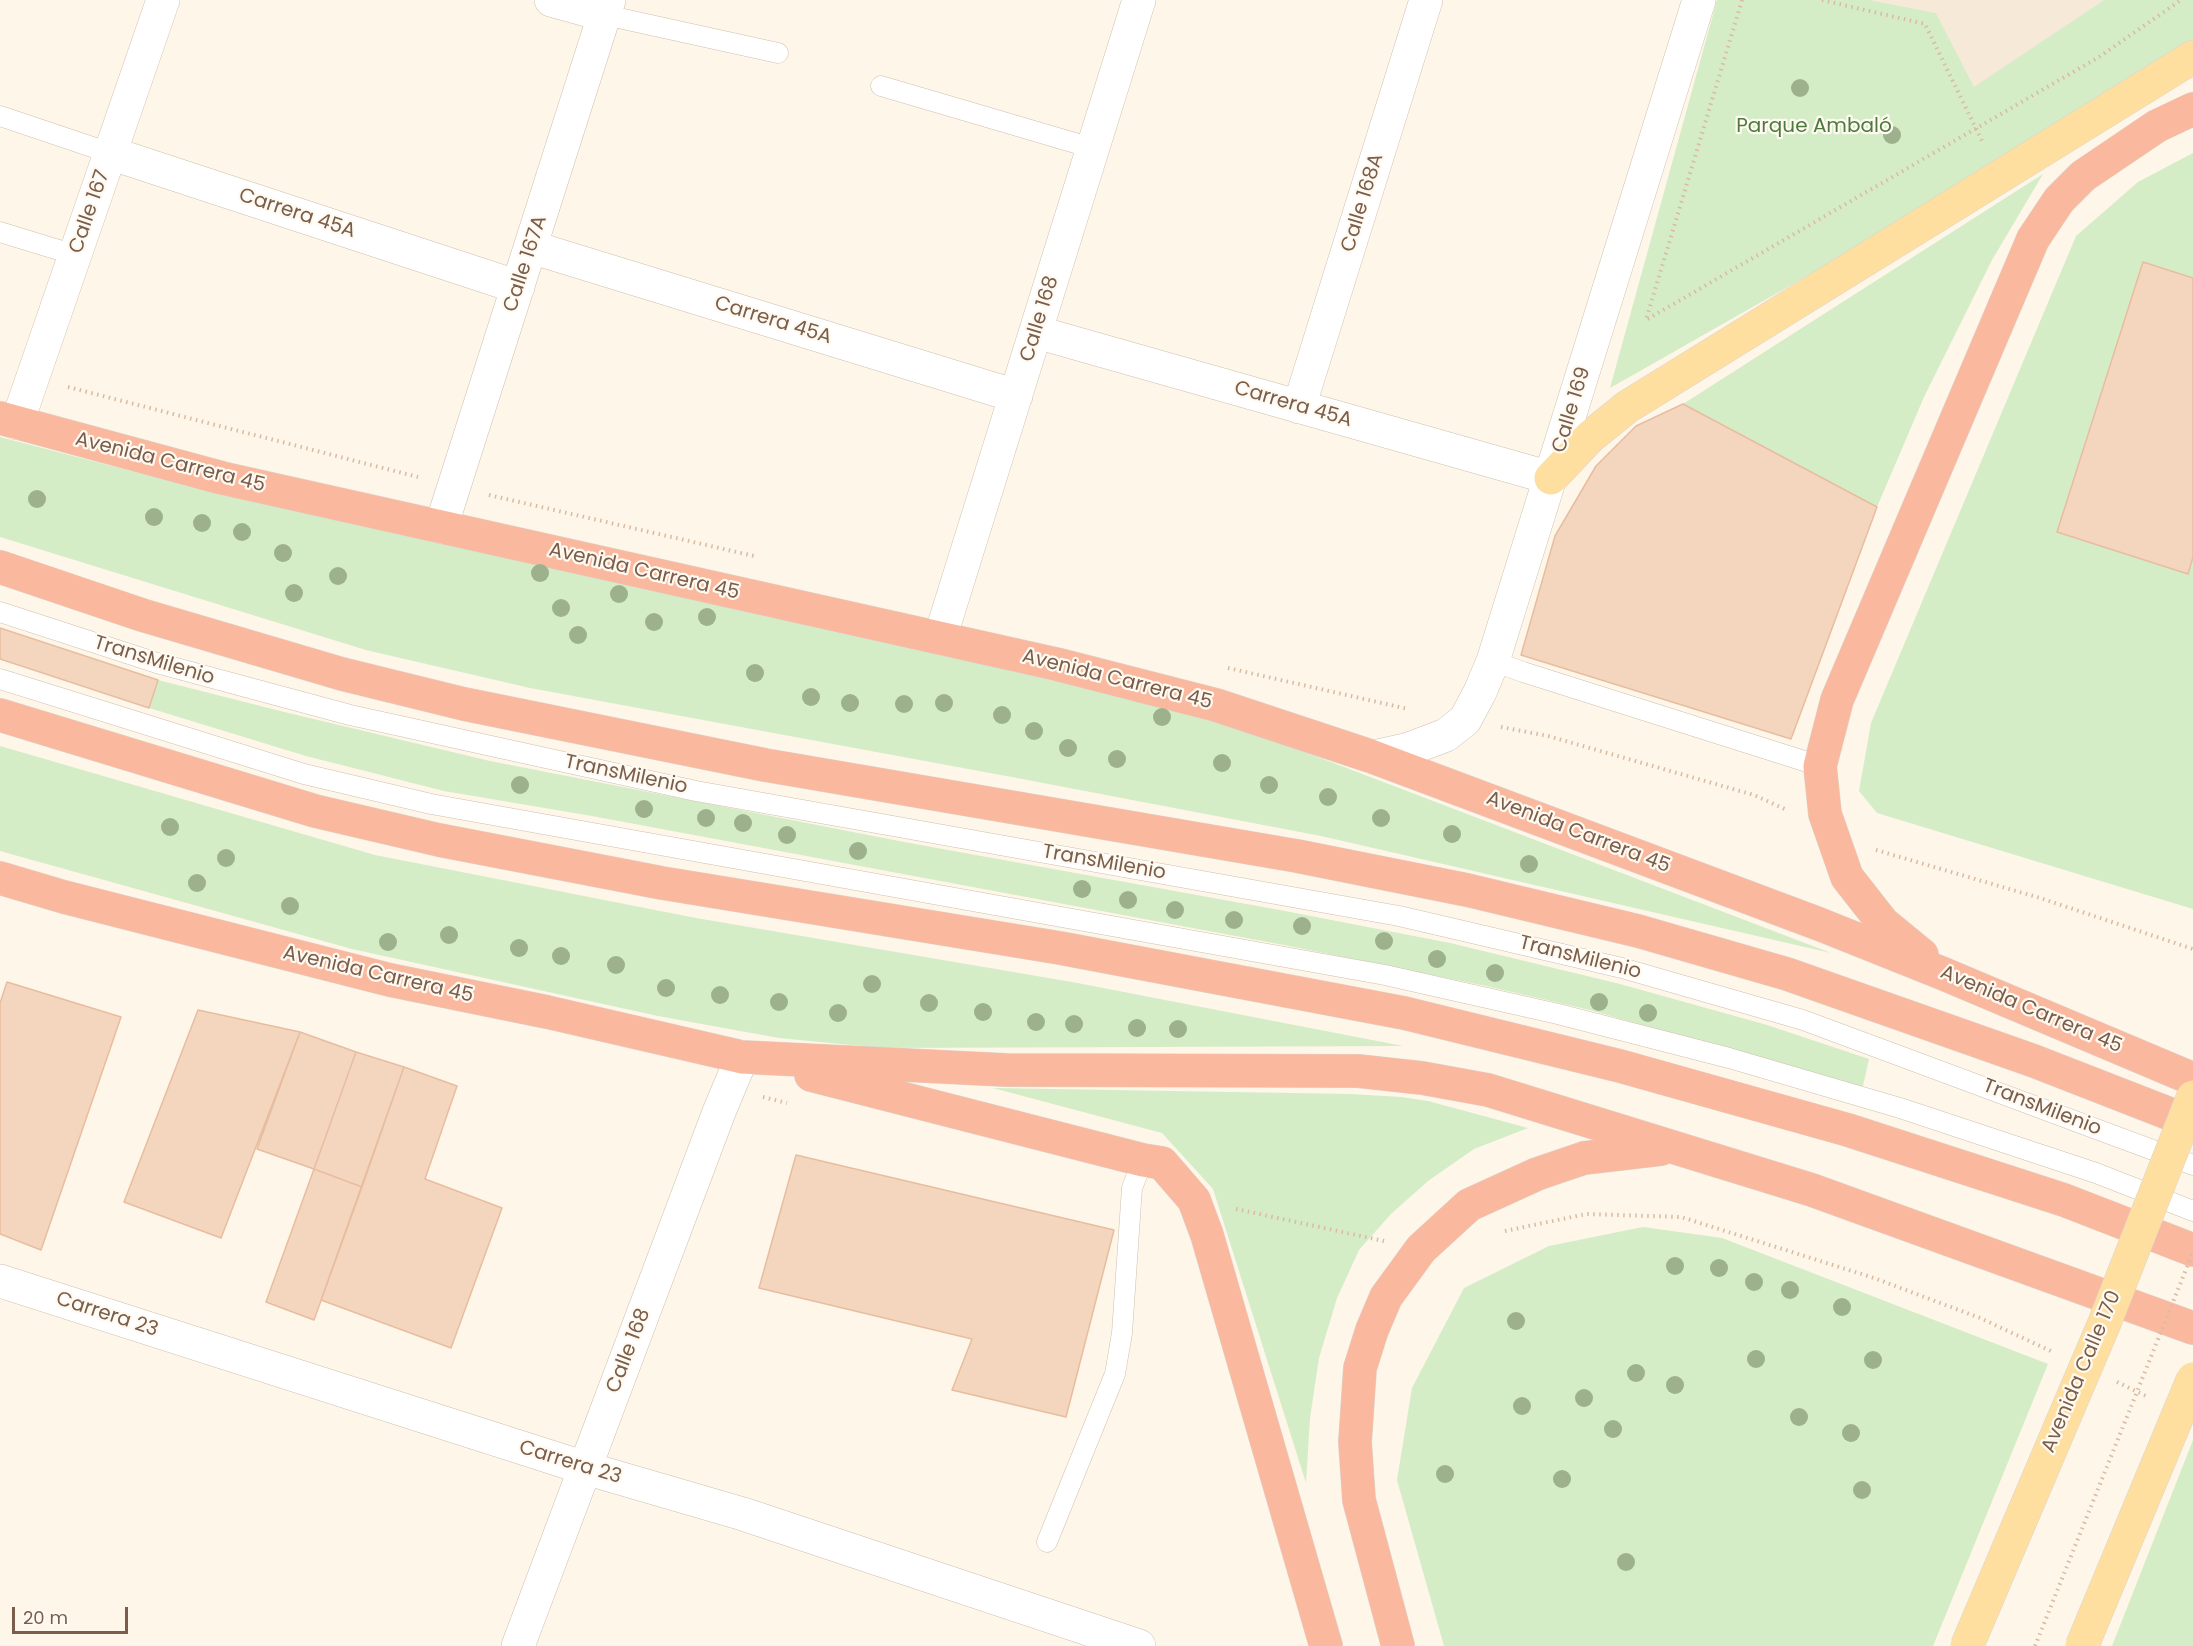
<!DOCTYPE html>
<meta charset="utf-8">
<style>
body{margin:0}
#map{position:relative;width:2193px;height:1646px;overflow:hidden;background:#fdf6e9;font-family:Poppins,sans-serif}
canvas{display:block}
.scale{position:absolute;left:12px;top:1607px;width:116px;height:27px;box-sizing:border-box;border:3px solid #7a5d4a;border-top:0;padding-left:8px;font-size:18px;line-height:21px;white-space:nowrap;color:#7a5d4a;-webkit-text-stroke:4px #fffaf1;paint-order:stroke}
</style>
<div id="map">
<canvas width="2193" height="1646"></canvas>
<div class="scale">20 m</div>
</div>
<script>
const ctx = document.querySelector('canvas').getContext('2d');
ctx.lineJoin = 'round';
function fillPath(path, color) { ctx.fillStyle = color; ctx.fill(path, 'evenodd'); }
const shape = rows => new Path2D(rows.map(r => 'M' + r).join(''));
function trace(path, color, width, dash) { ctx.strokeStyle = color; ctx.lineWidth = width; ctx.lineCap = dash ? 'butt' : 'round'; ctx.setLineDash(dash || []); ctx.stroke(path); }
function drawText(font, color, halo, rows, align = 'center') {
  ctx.font = font + ' Poppins,sans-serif'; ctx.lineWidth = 4.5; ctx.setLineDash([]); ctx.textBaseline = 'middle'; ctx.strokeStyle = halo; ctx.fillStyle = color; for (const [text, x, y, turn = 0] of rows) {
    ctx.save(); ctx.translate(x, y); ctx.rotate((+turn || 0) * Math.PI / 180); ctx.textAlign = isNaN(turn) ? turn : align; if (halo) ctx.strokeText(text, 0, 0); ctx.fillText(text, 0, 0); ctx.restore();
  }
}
fillPath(shape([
 [1870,0,2104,0,1974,88,1936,13]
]), '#f6e9d7');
fillPath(shape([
 [1717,0,1870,0,1936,13,1974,87,2104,0,2193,0,2193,45,2001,166,1610,388],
 [2193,153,2193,909,1877,813,1859,791,1871,723,2076,236,2138,182],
 [2043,174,1992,260,1924,397,1877,507,1683,404],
 [0,437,220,494,854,634,1184,711,1297,749,1831,953,1321,836,1017,778,530,688,366,650,0,537],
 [158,680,280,711,490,761,904,842,1285,911,1450,943,1620,984,1767,1025,1869,1059,1862,1090,1590,1010,1486,986,1289,946,592,816,444,791,306,756,149,708],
 [0,746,375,855,696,918,1072,982,1403,1046,882,1048,779,1038,658,1016,352,949,0,851],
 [993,1088,1350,1094,1401,1097,1428,1101,1528,1128,1474,1149,1428,1181,1391,1214,1359,1250,1337,1298,1319,1358,1310,1418,1306,1483,1213,1189,1162,1133],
 [1643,1227,1722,1238,2048,1364,1933,1646,1444,1646,1397,1480,1412,1388,1464,1288,1549,1246],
 [2193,1440,2193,1646,2112,1646]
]), '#d4edc6');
const building = shape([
 [2143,262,2193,278,2193,557,2188,574,2057,532,2143,262],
 [1683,404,1877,507,1791,739,1521,655,1555,536,1596,466,1636,426,1683,404],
 [0,628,158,680,149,708,0,659,0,628],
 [7,982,121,1017,41,1250,0,1234,0,1003,7,982],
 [198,1010,300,1032,221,1238,124,1202,198,1010],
 [300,1032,356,1052,314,1169,257,1149,300,1032],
 [356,1052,404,1067,362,1187,314,1169,356,1052],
 [404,1067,457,1086,425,1179,502,1208,451,1348,321,1300,404,1067],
 [796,1155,1114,1230,1066,1417,952,1390,972,1339,759,1288,796,1155],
 [314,1169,362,1187,314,1320,266,1302,314,1169]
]);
fillPath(building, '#f4d6bf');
trace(building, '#e8bd9f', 1.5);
const lane = shape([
 [605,15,778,53],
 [881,86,1092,148],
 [0,116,110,153],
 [0,232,75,255],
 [0,612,157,663,350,715,696,791,1399,916,1622,968,1803,1020,2193,1165],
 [1493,661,1523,672,1820,766],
 [0,679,304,774,431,804,1385,975,1558,1014,1729,1058,1900,1108,2096,1173,2193,1211],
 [1047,1542,1115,1374,1122,1333,1132,1188,1143,1160]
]);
const street = shape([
 [551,0,605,15],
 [110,153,518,287],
 [531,247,1016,396],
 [1036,332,1551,478],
 [1299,407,1426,0],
 [441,527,609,0],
 [940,638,1139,0],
 [1373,757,1409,749,1446,735,1465,720,1480,692,1493,661,1699,0],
 [0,1281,585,1468,743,1514,1139,1646],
 [518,1646,719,1112,742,1057]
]);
const secondary = shape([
 [17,423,163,0]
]);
const primary = shape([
 [1551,478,1590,437,1627,407,2193,57]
]);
const highway = shape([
 [0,418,222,478,1056,664,1216,705,1373,757,1819,924,1944,974,2193,1079],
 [0,567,142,615,342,674,464,704,765,765,1297,856,1467,890,1638,931,1787,974,2034,1061,2193,1123],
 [0,715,315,811,439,840,662,883,1060,948,1404,1013,1620,1066,1848,1130,2064,1200,2193,1250],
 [0,878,64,897,390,980,547,1012,742,1057,1006,1070,1358,1071,1422,1078,1488,1090,1812,1190,2193,1328],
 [1922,955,1883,923,1847,877,1825,814,1820,766,1837,700,2033,239,2059,200,2083,176,2157,126,2193,109],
 [811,1075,1143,1160,1162,1163,1194,1200,1207,1235,1326,1646],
 [1398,1646,1359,1500,1355,1442,1360,1368,1372,1330,1386,1297,1421,1249,1469,1205,1537,1174,1584,1158,1661,1149]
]);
trace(lane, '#d1bfad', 21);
trace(street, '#d1bfad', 34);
trace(secondary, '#d7c1ad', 34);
trace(primary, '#dcd5d0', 34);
trace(highway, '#dcd5d0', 34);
trace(shape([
 [1742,0,1646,320,2099,57,2181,0],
 [1822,0,1925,24,1983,143],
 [68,387,418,477],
 [489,495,754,556],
 [1228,668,1408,709],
 [1501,727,1548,736,1754,795,1787,810],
 [1876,850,2040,898,2193,949],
 [763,1097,787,1103],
 [1236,1209,1384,1241],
 [1505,1231,1586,1214,1681,1217,1874,1278,1980,1318,2053,1352],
 [2117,1382,2146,1396]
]), '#dabaa1', 4, [1.5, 4.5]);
trace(lane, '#fff', 20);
trace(street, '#fff', 33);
trace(secondary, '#fff', 33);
trace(primary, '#fedfa0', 33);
trace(highway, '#fab99e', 33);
const primaryBridge = shape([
 [1967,1646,2104,1324,2193,1097],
 [2082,1646,2193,1379]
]);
trace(primaryBridge, '#dcd5d0', 34, []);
trace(shape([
 [2035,1646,2193,1252]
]), '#dabaa1', 4, [1.5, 4.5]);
trace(primaryBridge, '#fedfa0', 33);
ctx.fillStyle = '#9db28c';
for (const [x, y] of [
 [1800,88],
 [1892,135],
 [37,499],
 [154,517],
 [202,523],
 [242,532],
 [283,553],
 [540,573],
 [338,576],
 [294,593],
 [619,594],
 [561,608],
 [707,617],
 [654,622],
 [578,635],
 [755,673],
 [811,697],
 [850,703],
 [944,703],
 [904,704],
 [1002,715],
 [1162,717],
 [1034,731],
 [1068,748],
 [1117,759],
 [1222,763],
 [520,785],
 [1269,785],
 [1328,797],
 [644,809],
 [706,818],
 [1381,818],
 [743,823],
 [170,827],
 [1452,834],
 [787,835],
 [858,851],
 [226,858],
 [1529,864],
 [197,883],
 [1082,889],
 [1128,900],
 [290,906],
 [1175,910],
 [1234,920],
 [1302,926],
 [449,935],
 [1384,941],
 [388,942],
 [519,948],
 [561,956],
 [1437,959],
 [616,965],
 [1495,973],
 [872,984],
 [666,988],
 [720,995],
 [779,1002],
 [1599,1002],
 [929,1003],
 [983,1012],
 [838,1013],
 [1648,1013],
 [1036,1022],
 [1074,1024],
 [1137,1028],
 [1178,1029],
 [1675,1266],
 [1719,1268],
 [1754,1282],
 [1790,1290],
 [1842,1307],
 [1516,1321],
 [1756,1359],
 [1873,1360],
 [1636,1373],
 [1675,1385],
 [1584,1398],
 [1522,1406],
 [1799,1417],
 [1613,1429],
 [1851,1433],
 [1445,1474],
 [1562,1479],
 [1862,1490],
 [1626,1562]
]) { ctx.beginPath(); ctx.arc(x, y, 9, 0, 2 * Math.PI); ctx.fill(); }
drawText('20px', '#4e7a3f', '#fffaf1', [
 ["Parque Ambaló",1814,127]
]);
drawText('20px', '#7a5d4a', '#fffaf1', [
 ["Calle 168A",1363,203,-73],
 ["Calle 167",90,212,-71],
 ["Carrera 45A",297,214,18],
 ["Calle 167A",526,264,-72],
 ["Calle 168",1040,319,-73],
 ["Carrera 45A",773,321,17],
 ["Carrera 45A",1293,405,16],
 ["Calle 169",1572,410,-73],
 ["Avenida Carrera 45",170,463,14],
 ["Avenida Carrera 45",644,572,13],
 ["TransMilenio",154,661,17],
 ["Avenida Carrera 45",1117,680,14],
 ["TransMilenio",626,775,12],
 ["Avenida Carrera 45",1578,833,21],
 ["TransMilenio",1104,863,10],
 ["TransMilenio",1580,958,14],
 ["Avenida Carrera 45",378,975,13],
 ["Avenida Carrera 45",2031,1010,23],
 ["TransMilenio",2042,1108,21],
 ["Carrera 23",107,1315,18],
 ["Calle 168",629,1351,-69],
 ["Avenida Calle 170",2082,1372,-67],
 ["Carrera 23",570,1463,17]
]);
</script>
